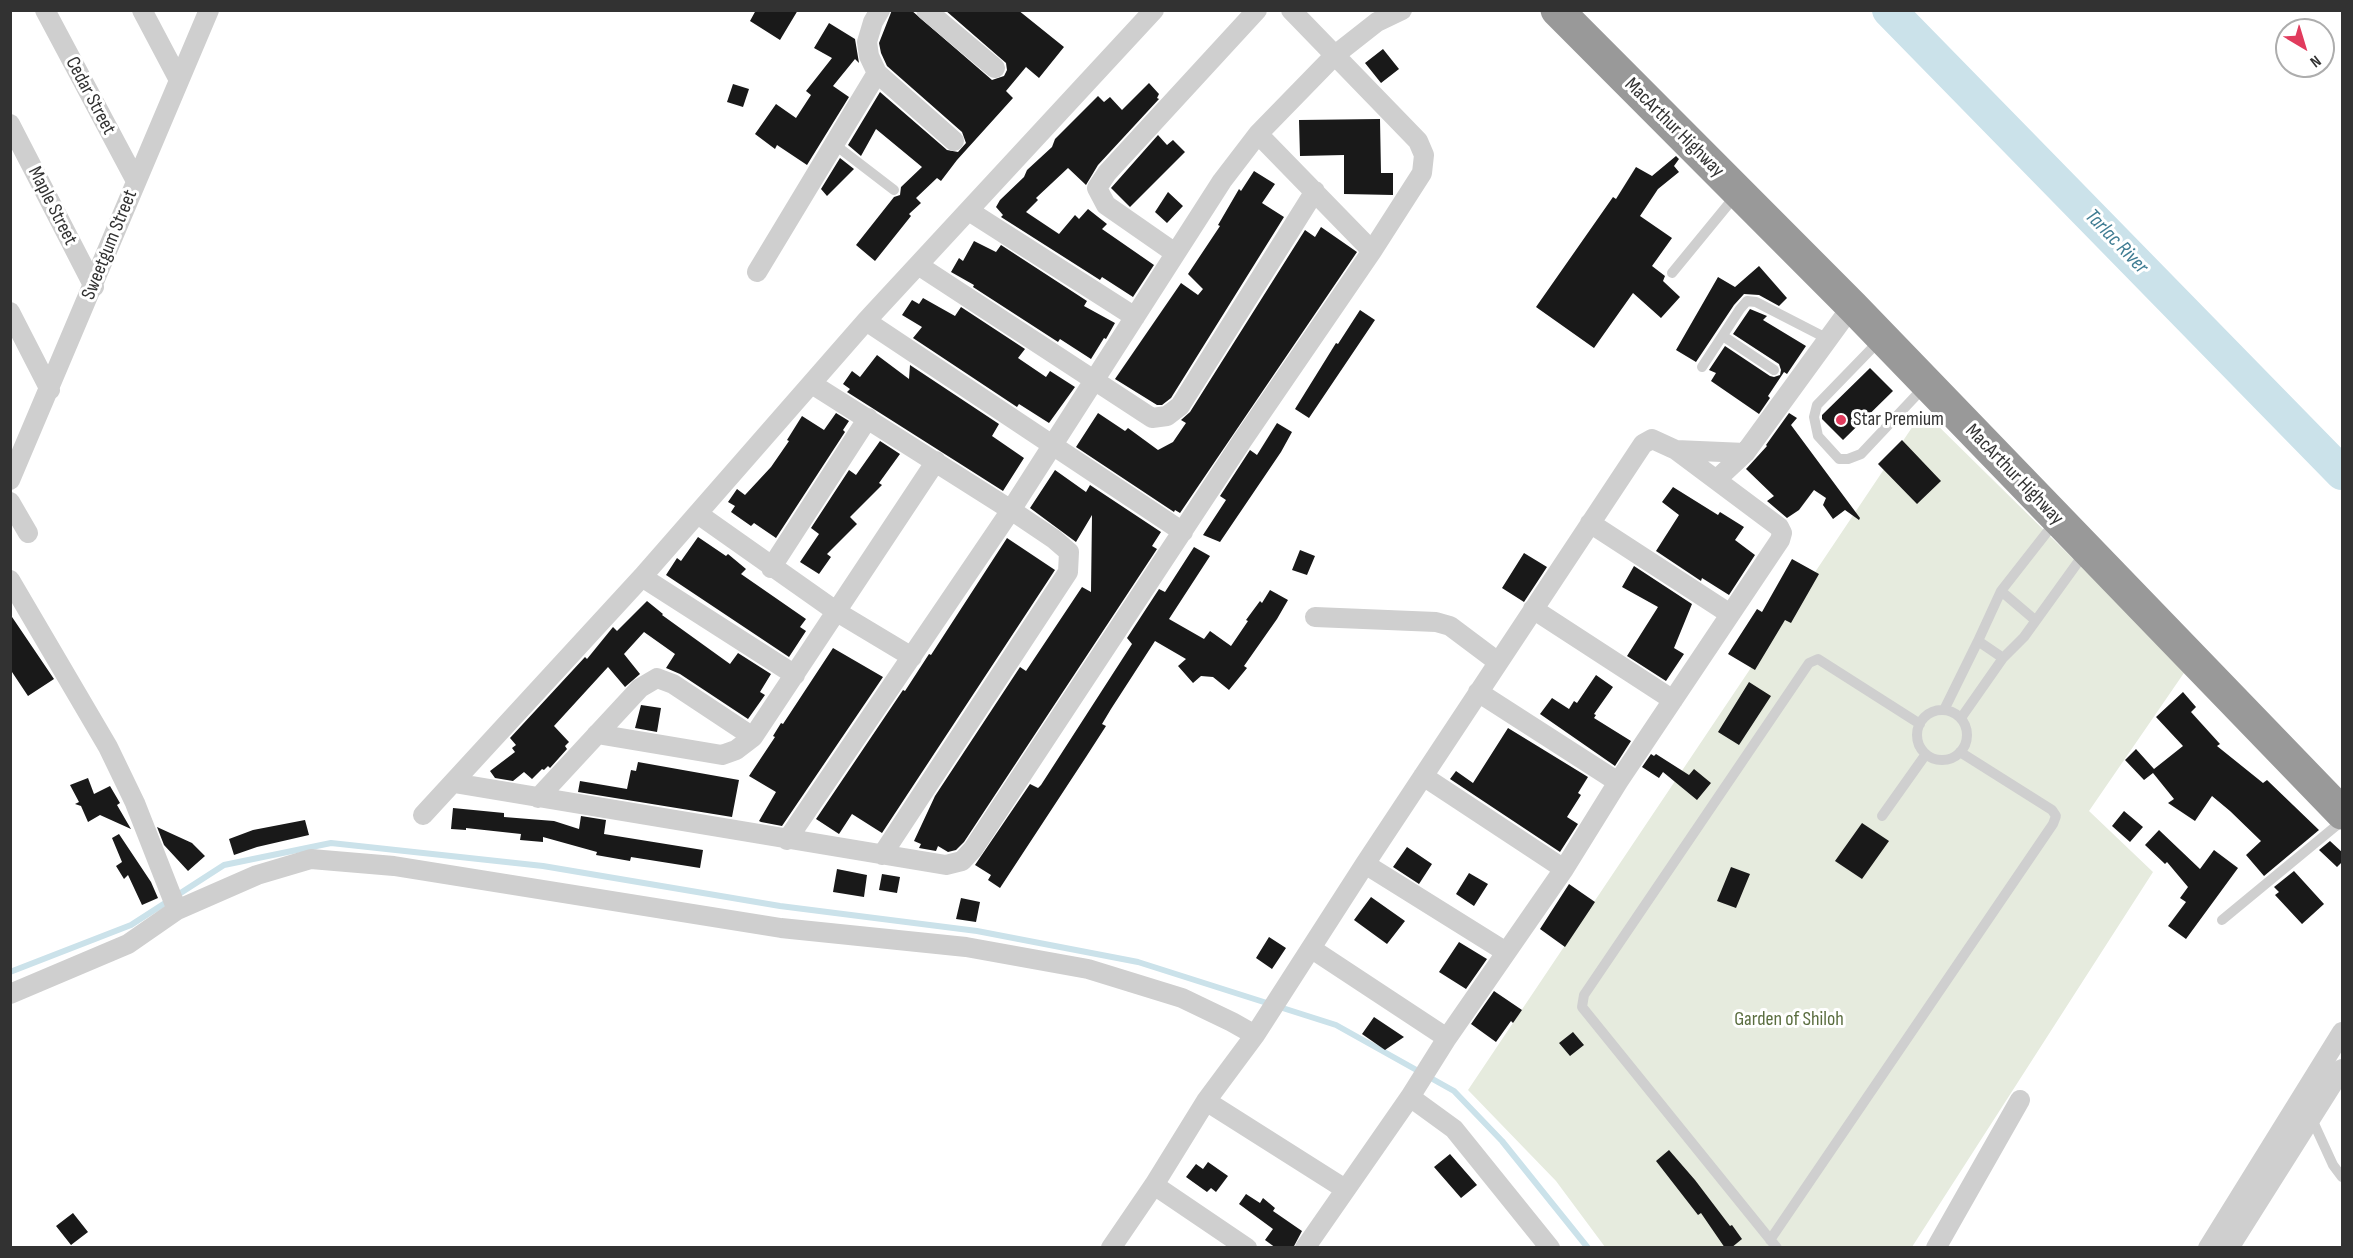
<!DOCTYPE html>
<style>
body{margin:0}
#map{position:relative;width:2353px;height:1258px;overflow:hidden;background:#fff;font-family:"Sofia Sans Condensed",sans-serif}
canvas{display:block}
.frame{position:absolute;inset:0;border:12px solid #323232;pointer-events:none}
.north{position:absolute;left:2275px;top:18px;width:60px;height:60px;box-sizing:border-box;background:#fff;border:2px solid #adadad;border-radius:50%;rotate:142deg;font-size:16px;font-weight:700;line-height:24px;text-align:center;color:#323232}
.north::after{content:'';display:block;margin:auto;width:21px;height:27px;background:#e13b5d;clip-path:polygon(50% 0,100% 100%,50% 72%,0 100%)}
</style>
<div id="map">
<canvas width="2353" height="1258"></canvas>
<div class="frame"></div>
<div class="north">N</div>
</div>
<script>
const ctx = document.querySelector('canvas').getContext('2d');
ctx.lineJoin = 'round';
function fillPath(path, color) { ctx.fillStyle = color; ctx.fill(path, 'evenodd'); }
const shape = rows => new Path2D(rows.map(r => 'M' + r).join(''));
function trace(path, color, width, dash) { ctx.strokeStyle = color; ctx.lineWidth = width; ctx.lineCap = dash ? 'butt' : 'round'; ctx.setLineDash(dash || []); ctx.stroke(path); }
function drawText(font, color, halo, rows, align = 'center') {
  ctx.font = font + ' "Sofia Sans Condensed",sans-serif'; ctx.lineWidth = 6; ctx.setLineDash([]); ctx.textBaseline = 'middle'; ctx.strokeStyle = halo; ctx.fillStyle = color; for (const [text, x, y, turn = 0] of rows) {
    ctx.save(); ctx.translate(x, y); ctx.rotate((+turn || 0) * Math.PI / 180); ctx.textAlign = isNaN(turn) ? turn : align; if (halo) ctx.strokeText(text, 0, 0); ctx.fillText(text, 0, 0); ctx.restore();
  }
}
fillPath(shape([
 [1923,411,2186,670,2089,811,2153,872,1912,1247,1605,1247,1556,1181,1468,1090]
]), '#e6ebde');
trace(shape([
 [10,972,131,925,224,865,331,843,543,866,780,906,977,931,1138,962,1336,1025,1454,1091,1502,1141,1588,1248]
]), '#cbe2ea', 6);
trace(shape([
 [1889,10,2342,473]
]), '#cbe2ea', 34);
fillPath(shape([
 [756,10,798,10,780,40,750,21],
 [892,10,911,10,992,80,1004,76,1007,70,1006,63,945,10,1018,10,1064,47,1039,78,1026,67,1006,91,1013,98,957,160,941,181,937,178,916,198,921,203,909,214,911,216,875,261,856,245,894,197,900,195,901,187,922,167,876,129,861,156,848,145,880,92,947,150,958,152,966,143,962,132,887,66,881,53,879,43],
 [829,23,855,39,859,63,855,59,833,86,849,97,807,165,777,145,775,149,755,134,776,104,796,118,811,95,806,91,832,58,814,48],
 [1383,49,1399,69,1381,83,1365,63],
 [1149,83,1159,94,1157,98,1159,99,1098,165,1086,185,1068,168,1036,198,1038,200,1026,212,1059,234,1075,215,1079,219,1088,209,1107,224,1102,229,1154,265,1133,297,1102,277,1100,280,1001,217,1003,215,996,207,1000,200,1024,177,1027,170,1052,147,1055,139,1098,96,1104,102,1110,97,1122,110],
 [733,84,749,89,743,107,727,102],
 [1380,119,1381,173,1393,173,1393,195,1344,194,1344,155,1300,156,1299,120],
 [1158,135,1167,145,1173,140,1185,152,1130,207,1111,188],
 [1676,156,1679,159,1674,166,1679,172,1658,189,1640,216,1672,238,1652,266,1665,276,1663,281,1680,297,1661,318,1633,293,1594,348,1536,307,1613,197,1616,199,1636,167,1652,176],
 [840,158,854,169,827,196,821,189],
 [1254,171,1275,184,1262,203,1284,217,1171,398,1162,405,1157,405,1115,379,1181,283,1198,295,1203,289,1188,274,1220,226,1218,225,1239,189,1241,191],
 [1168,192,1183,206,1167,223,1155,212],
 [1321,227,1357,252,1180,513,1175,510,1174,512,1076,447,1098,413,1125,431,1128,428,1158,450,1173,442,1186,423,1181,420,1190,412,1305,230,1315,237],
 [974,241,996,252,1001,245,1087,301,1084,306,1115,323,1106,339,1104,338,1091,359,1060,339,1058,342,973,287,974,285,951,272,959,258,963,261],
 [1759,266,1787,298,1779,306,1759,295,1744,294,1734,305,1696,362,1676,350,1718,277,1735,287],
 [923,298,955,316,961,307,1025,349,1018,358,1046,377,1050,371,1075,387,1049,423,1019,404,1017,407,913,338,922,327,902,315,912,300,919,304],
 [1750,309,1767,316,1763,320,1806,346,1787,374,1784,372,1768,396,1770,398,1759,414,1711,381,1716,373,1709,370,1725,346,1770,376,1774,377,1780,375,1781,370,1779,364,1733,334],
 [1360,310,1375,320,1309,418,1295,409,1336,343,1338,344],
 [877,355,909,379,910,365,999,424,992,436,1024,458,1003,491,847,392,850,389,843,384,852,371,860,377],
 [1870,368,1893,391,1843,440,1822,419,1822,415],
 [836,413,849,421,843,430,845,432,776,538,754,523,751,526,731,512,735,506,728,502,737,489,745,495,771,467,789,441,787,440,802,416,824,430],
 [1789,413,1797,418,1791,425,1860,518,1859,520,1845,510,1833,519,1823,505,1826,498,1814,490,1799,510,1787,518,1767,501,1774,496,1746,469,1767,446,1766,445],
 [1277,423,1292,432,1281,452,1220,542,1203,535,1226,500,1220,496,1250,450,1257,455],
 [1902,440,1941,481,1917,504,1878,464],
 [880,441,900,454,879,483,882,485,850,517,857,524,827,554,831,557,819,574,800,562,819,534,811,528,849,470,856,475],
 [1055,470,1086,492,1090,485,1161,532,1152,546,1157,549,964,842,956,850,948,852,938,846,936,851,919,848,921,844,914,841,935,796,1020,667,1026,671,1082,587,1091,592,1092,515,1076,542,1030,508],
 [1673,487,1718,515,1720,512,1744,527,1735,540,1755,555,1729,595,1702,578,1701,581,1656,551,1679,515,1662,502],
 [698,537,726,556,728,554,746,569,741,574,806,619,800,627,806,631,789,657,666,575,677,558,681,561],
 [1007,538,1055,570,882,833,852,814,839,834,816,819,903,690,905,691,929,654,931,655],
 [1194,547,1210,556,1169,619,1204,639,1210,631,1231,646,1248,621,1246,620,1260,601,1262,603,1270,590,1288,600,1277,619,1244,666,1247,668,1229,690,1213,677,1201,676,1193,683,1178,666,1186,659,1155,641,1111,709,1102,724,1106,726,1086,757,1000,888,988,880,991,875,975,865,1030,784,1038,788,1041,785,1132,644,1127,638,1159,589,1165,592],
 [1300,550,1315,556,1307,575,1292,570],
 [1524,553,1547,567,1524,602,1502,588],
 [1792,559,1819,574,1791,623,1785,620,1755,670,1728,654,1757,609,1762,612],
 [1634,566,1692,604,1674,648,1684,654,1666,681,1627,656,1658,607,1622,587],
 [647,601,663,614,662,615,730,664,738,653,771,674,760,692,765,695,748,719,680,674,666,668,675,654,644,632,624,654,640,674,625,687,608,667,554,726,569,742,565,746,567,749,550,768,548,766,544,770,542,769,532,779,524,772,513,781,495,778,490,771,515,752,512,748,516,745,510,738,585,657,587,659,613,627,617,631],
 [10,614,54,679,28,696,10,669],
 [833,648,883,677,782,826,761,822,759,821,776,792,749,776,775,737,773,736,781,723,783,724],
 [1596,675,1613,687,1594,714,1596,715,1594,718,1631,741,1615,766,1540,714,1552,698,1569,709,1574,701,1577,703],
 [1749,682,1771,696,1739,745,1718,732],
 [2183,692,2196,707,2191,712,2220,744,2217,746,2263,783,2267,780,2319,830,2264,876,2246,855,2261,841,2230,811,2212,796,2195,821,2168,803,2174,799,2153,773,2144,780,2125,760,2136,749,2154,769,2183,746,2156,717],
 [641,705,661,708,657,732,635,728],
 [1508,728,1588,777,1578,793,1581,795,1567,817,1578,824,1560,852,1450,779,1456,771,1473,783],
 [1651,754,1654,756,1656,754,1689,775,1694,769,1711,783,1697,800,1663,772,1659,778,1642,767],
 [638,762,739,780,732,817,578,792,580,781,627,789,631,770,636,771],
 [88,778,94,794,110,786,120,803,117,805,131,829,100,815,88,822,81,806,75,804,79,802,70,785],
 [453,808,504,813,504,817,554,821,579,829,581,816,606,820,604,834,703,850,700,868,631,857,630,861,596,855,597,852,543,837,543,842,520,840,521,834,466,828,466,830,451,829],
 [2124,811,2143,827,2130,842,2112,826],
 [305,820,309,835,257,847,234,855,229,839,253,830],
 [1862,823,1889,841,1862,879,1835,861],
 [157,827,192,843,205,856,188,871,164,845],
 [2159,830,2200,869,2214,850,2238,868,2186,939,2168,926,2186,902,2180,898,2188,887,2167,862,2165,864,2145,845],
 [119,834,151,882,158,898,142,905,128,875,124,879,116,866,122,862,112,838],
 [2330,841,2343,853,2343,861,2337,867,2319,850],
 [1407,847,1432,864,1419,884,1393,867],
 [1731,867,1750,874,1736,908,1717,901],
 [837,869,867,875,864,897,833,892],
 [2294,871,2324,904,2302,924,2275,895,2279,892,2274,887],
 [1469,873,1488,884,1474,906,1456,894],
 [882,874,900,877,897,893,879,890],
 [1569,884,1595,902,1565,947,1540,929],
 [1371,897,1405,921,1387,944,1354,920],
 [961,898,980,902,976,922,956,919],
 [1269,937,1286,948,1272,969,1256,958],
 [1459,942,1487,959,1466,989,1439,972],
 [1494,991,1522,1010,1513,1023,1511,1021,1496,1042,1471,1024],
 [1374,1017,1404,1037,1385,1050,1362,1034],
 [1573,1032,1584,1045,1570,1056,1559,1043],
 [1669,1150,1695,1180,1730,1226,1732,1225,1742,1239,1731,1248,1725,1248,1701,1213,1698,1215,1656,1161],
 [1450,1154,1477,1185,1461,1198,1434,1167],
 [1208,1162,1228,1176,1216,1192,1211,1188,1207,1192,1186,1177,1196,1164,1203,1169],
 [1246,1194,1260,1203,1263,1198,1275,1208,1273,1211,1302,1231,1293,1248,1276,1248,1265,1240,1273,1229,1239,1204],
 [73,1213,88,1232,71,1245,56,1226]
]), '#191919');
trace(shape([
 [834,144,894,190],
 [1672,273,1736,195],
 [1723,336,1774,370],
 [1880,340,1817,405,1814,417,1818,436,1839,459,1848,459,1861,454,1925,386],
 [1702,367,1740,309,1747,301,1756,302,1828,339],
 [2055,522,2001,591,1978,641,2003,658,2024,637,2086,551],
 [2001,591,2035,620],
 [1944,710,1978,641],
 '1917 735a25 25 0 1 1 50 0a25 25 0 1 1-50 0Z',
 [1961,718,2003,658],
 [1882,816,1926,754],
 [2222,920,2342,821],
 [2311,1117,2333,1165,2342,1177],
 [1770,1240,2053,824,2056,816,2052,810,1960,752],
 [1777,1248,1582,1007,1584,995,1809,663,1818,659,1920,724]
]), '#cfcfcf', 10);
trace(shape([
 [45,10,136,181],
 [142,10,179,80],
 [880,10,873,22,867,42,869,56,877,73,954,141],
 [926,10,995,68],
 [10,124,94,287],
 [1258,134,1372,251],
 [969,211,1135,317],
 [1175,253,1106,205,1097,188,1107,173,1257,10],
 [918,265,1152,418,1167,416,1180,406,1315,191],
 [757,272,877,73],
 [10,312,50,390],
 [866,321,1183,532],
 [812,384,1011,510,1054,539,1069,552,1068,572,882,855],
 [1676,450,1745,453],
 [10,480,209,10],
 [1716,480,1745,453,1852,306],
 [10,502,28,533],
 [698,514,837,612,912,657],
 [1590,523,1730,614],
 [771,568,868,418],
 [642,577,795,675],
 [10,580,108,747,135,803,177,910],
 [1533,609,1673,700],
 [1315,617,1436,622,1450,626,1498,662],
 [1478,692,1618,782],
 [597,734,722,755,736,750,753,737,936,461],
 [1423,776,1564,869],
 [454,783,946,865,962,861,973,849,1242,441,1372,251,1422,173,1424,155,1418,141,1291,10],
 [538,798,640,688,657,678,673,684,753,737],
 [423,815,642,577,866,321,1154,10],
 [787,840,1011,510,1222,181,1258,134,1335,55,1377,22,1402,10],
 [1365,864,1506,952],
 [1312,949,1447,1038],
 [10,994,128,944,177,910,257,875,311,859,394,866,781,928,966,947,1088,969,1182,998,1232,1022,1255,1035],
 [1410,1097,1454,1129,1550,1248],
 [1206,1101,1345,1189],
 [1154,1185,1247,1248],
 [1111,1248,1154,1185,1206,1101,1255,1035,1365,864,1643,444,1652,439,1676,450,1779,527,1782,533,1780,540,1618,782,1564,869,1447,1038,1410,1097,1305,1248],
 [1936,1248,2020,1100],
 [2208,1248,2342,1032],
 [2229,1248,2342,1069]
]), '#cfcfcf', 20);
trace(shape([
 [1557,10,1852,306,2342,813]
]), '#999', 33);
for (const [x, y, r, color] of [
 [1841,420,6,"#e13b5d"]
]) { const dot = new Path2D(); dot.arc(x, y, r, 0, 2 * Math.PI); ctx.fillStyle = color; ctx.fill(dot); trace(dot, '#fff', 2); }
drawText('20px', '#323232', '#fff', [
 ["Cedar Street",90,96,62],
 ["MacArthur Highway",1674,128,45],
 ["Maple Street",52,206,63],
 ["Sweetgum Street",110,245,-68],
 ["MacArthur Highway",2014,475,46]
]);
drawText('20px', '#323232', '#fff', [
 ["Star Premium",1853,420]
], 'left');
drawText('20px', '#5a6d3f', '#fff', [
 ["Garden of Shiloh",1789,1020]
]);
drawText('italic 21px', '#407d93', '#fff', [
 ["Tarlac River",2116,242,46]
]);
</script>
